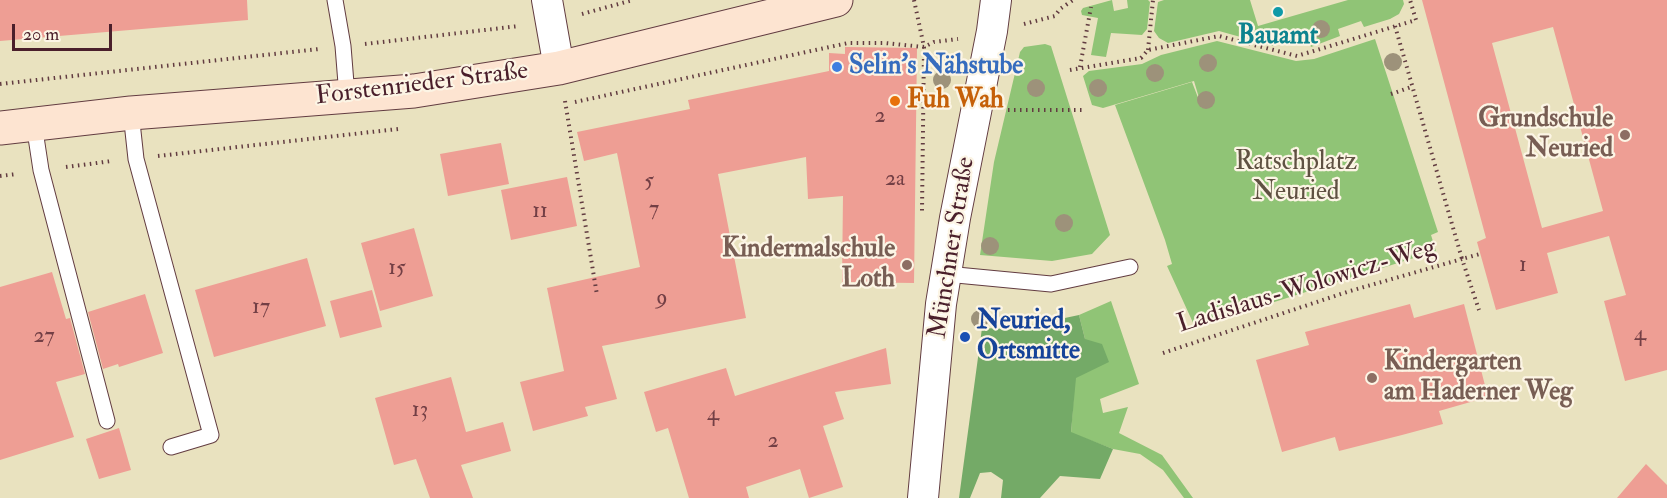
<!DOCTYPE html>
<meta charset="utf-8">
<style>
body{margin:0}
#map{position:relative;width:1667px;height:498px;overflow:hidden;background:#e9e2bf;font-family:"IM FELL Double Pica",serif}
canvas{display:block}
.scale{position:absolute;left:12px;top:24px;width:100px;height:27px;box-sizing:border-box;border:3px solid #4a1f2b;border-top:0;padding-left:8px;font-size:18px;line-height:21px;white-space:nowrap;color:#4a1f2b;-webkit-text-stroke:4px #fcf5e5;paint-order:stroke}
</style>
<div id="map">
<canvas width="1667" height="498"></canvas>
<div class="scale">20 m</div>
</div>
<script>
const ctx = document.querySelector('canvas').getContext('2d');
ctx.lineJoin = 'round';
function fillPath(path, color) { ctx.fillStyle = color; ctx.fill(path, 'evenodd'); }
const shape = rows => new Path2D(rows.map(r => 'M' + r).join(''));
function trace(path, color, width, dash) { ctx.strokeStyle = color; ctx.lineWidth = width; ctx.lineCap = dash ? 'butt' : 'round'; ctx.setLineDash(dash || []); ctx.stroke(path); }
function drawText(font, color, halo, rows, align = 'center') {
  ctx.font = font + ' "IM FELL Double Pica",serif'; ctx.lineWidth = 4.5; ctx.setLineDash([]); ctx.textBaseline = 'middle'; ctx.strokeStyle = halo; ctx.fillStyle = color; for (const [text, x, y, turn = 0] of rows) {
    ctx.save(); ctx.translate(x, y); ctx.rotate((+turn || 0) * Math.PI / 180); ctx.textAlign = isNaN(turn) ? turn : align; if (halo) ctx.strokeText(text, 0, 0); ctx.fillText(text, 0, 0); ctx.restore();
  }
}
fillPath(shape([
 [1112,0,1114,11,1128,8,1127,0,1148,0,1150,2,1147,29,1142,35,1111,33,1106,57,1091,55,1098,18,1082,15,1081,11,1083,8],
 [1164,0,1250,0,1258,26,1348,0,1403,0,1404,4,1399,14,1390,19,1364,27,1361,21,1338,29,1340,36,1311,47,1308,40,1297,43,1275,39,1273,46,1219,31,1168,43,1159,38,1154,31,1158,2],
 [1375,39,1438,232,1431,235,1436,251,1195,327,1167,266,1172,264,1165,240,1115,105,1192,82,1202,108,1194,81,1103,108,1092,105,1083,76,1089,71,1142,64,1161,55,1217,41,1296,61,1314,59],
 [1045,44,1051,46,1110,235,1092,254,1052,261,980,255,994,162,1020,52,1024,47],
 [1111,301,1139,384,1100,399,1103,413,1128,407,1119,433,1162,455,1193,498,1184,498,1163,470,1140,454,1113,449,1071,433,1075,378,1085,339,1079,315]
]), '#90c476');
fillPath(shape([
 [1079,315,1085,339,1102,344,1109,362,1076,378,1071,432,1113,449,1100,479,1060,476,1040,498,1001,498,1003,480,991,472,980,473,970,498,959,498,982,328,1013,329]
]), '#74aa67');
fillPath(shape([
 [0,0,247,0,248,20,0,41],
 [1422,0,1667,0,1667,370,1625,381,1604,301,1626,295,1609,236,1547,253,1558,293,1496,310,1477,242,1486,238],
 [1553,27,1603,211,1542,228,1492,43],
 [845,47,917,48,914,283,842,282,843,196,808,199,806,157,718,174,746,318,602,346,617,399,585,407,588,416,533,431,520,382,564,371,547,288,640,267,617,153,584,161,577,132,690,109,688,100,829,71,829,53,845,54],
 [501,143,509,184,448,196,440,154],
 [567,177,577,226,511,240,501,190],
 [414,228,433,296,380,311,361,243],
 [307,258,326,326,214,357,195,290],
 [52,272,66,319,70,318,85,374,56,382,74,437,0,460,0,287],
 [372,290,382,327,340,338,330,301],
 [145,294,163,353,119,367,118,364,103,369,88,312],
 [1410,304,1414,318,1464,304,1488,397,1439,411,1443,424,1402,435,1339,451,1335,437,1282,452,1256,360,1309,345,1305,332],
 [886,348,891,384,835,392,844,419,823,426,843,487,809,498,800,469,746,487,749,498,689,498,668,428,656,432,644,392,726,368,735,396],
 [451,377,466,432,503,422,511,451,461,465,473,498,430,498,416,459,394,465,375,398],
 [119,428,131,470,99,479,86,439],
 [1646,464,1667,485,1667,498,1617,498]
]), '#ee9e94');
const lane = shape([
 [335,0,343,46,347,96],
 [131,113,136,159,211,435,171,447],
 [34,124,41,170,107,421],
 [946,274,1051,284,1130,267]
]);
const street = shape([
 [547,0,559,68],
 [923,498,941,304,955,218,992,31,996,0]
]);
const secondary = shape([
 [0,128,131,113,414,91,559,68,836,0]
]);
trace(lane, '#623c41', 17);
trace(street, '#623c41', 32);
trace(secondary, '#623c41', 35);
trace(shape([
 [914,0,924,47,922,211],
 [582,14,633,0],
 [1024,24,1055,16,1060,9,1073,0],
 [1395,26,1462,259,1480,254],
 [365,44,519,26],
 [1148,50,1153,0],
 [1080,67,1091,7],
 [1070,70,1141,58,1148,50,1219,36,1297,56,1416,20,1410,0],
 [0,84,319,49],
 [1391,94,1411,87],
 [565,101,597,295],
 [575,102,848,43,885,43,924,47,934,42,958,39],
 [1008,110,1083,110],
 [158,156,398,129],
 [66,167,112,161],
 [0,176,17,174],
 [1163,353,1350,291,1462,259,1479,310]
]), '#623c41', 4, [1.5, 4.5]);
trace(lane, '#fff', 15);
trace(street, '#fff', 30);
trace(secondary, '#fde4d1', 33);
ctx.fillStyle = '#9d927a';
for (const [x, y] of [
 [1321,29],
 [1393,62],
 [1208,63],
 [1155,73],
 [942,80],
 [1036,88],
 [1098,88],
 [1206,100],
 [1064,223],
 [990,246],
 [980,319]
]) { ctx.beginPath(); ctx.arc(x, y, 9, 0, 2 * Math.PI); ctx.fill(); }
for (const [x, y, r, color] of [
 [1278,12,6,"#0f9aa8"],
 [837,67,6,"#3f7fe0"],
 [895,101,6,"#e8710a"],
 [1625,135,6,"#8d6e63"],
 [907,265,6,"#8d6e63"],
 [965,337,6,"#1a4fb4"],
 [1372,378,6,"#8d6e63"]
]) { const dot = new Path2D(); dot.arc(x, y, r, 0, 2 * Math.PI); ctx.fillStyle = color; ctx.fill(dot); trace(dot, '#fcf5e5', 2); }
drawText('22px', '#733f45', null, [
 ["2",880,117],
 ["2a",895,180],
 ["5",649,182],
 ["7",654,210],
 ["11",540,212],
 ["1",1523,266],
 ["15",397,269],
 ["9",662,299],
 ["17",261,308],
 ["4",1640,335],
 ["27",44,337],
 ["13",420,411],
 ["4",713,415],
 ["2",773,442]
]);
drawText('bold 26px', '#0d838f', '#fcf5e5', [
 ["Bauamt",1278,37]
]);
drawText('bold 26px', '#366cbe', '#fcf5e5', [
 ["Selin's Nähstube",849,67]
], 'left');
drawText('26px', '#4a1f2b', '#fcf5e5', [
 ["Forstenrieder Straße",422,85,-7],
 ["Münchner Straße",953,248,-81],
 ["Ladislaus-Wolowicz-Weg",1307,287,-17]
]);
drawText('bold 26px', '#c56008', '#fcf5e5', [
 ["Fuh Wah",907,101]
], 'left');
drawText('bold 26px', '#785e54', '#fcf5e5', [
 ["Grundschule",1613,120],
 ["Neuried",1613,150],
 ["Kindermalschule",895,250],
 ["Loth",895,280],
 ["Kindergarten",1384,363,"left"],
 ["am Haderner Weg",1384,393,"left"]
], 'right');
drawText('26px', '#5f5142', '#fcf5e5', [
 ["Ratschplatz",1296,163],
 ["Neuried",1296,193]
]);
drawText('bold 26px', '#164399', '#fcf5e5', [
 ["Neuried,",977,322],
 ["Ortsmitte",977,352]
], 'left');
</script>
